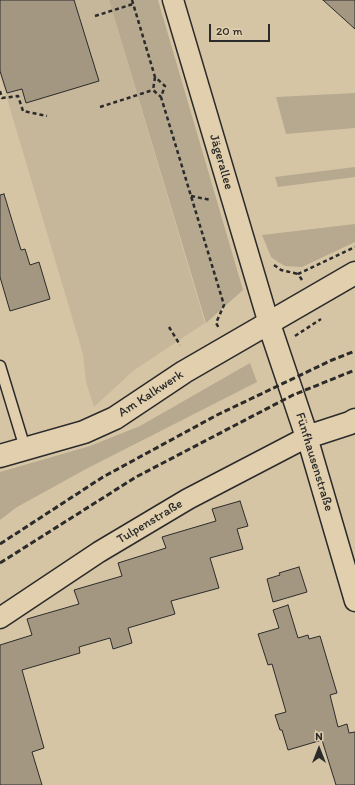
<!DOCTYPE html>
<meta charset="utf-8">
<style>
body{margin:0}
#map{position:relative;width:355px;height:785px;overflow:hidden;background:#d6c5a5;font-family:Itim,sans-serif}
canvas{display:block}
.north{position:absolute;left:299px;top:729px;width:40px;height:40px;-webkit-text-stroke:3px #e1cfad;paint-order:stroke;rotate:0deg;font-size:11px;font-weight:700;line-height:16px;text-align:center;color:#2b2b2b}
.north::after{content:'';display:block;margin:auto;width:14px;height:18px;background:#2b2b2b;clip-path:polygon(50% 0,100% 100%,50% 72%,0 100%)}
.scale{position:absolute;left:209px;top:24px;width:61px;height:18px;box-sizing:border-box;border:2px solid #2b2b2b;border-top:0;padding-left:5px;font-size:12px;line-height:14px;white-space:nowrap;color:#2b2b2b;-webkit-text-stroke:3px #e1cfad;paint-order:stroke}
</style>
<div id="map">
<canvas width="355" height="785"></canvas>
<div class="north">N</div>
<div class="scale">20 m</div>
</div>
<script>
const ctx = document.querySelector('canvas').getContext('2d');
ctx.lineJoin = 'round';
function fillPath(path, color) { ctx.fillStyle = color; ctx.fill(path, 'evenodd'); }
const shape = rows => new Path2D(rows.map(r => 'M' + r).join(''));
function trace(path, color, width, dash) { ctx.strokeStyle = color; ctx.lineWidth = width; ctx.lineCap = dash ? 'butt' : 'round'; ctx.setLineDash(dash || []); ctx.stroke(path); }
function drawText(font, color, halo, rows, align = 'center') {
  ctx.font = font + ' Itim,sans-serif'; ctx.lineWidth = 3; ctx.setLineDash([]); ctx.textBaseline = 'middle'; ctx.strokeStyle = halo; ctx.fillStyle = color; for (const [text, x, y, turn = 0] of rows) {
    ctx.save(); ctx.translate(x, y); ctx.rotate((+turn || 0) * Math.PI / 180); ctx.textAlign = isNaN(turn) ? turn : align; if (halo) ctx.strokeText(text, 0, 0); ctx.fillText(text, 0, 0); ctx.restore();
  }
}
fillPath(shape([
 [0,0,109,0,205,323,133,371,94,407,86,382,83,354,0,75]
]), '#c7b79a');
fillPath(shape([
 [109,0,158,0,243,290,206,323],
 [355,93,355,128,286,134,276,97],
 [355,167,355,177,278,187,275,177],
 [355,224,355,242,302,267,285,266,278,262,271,257,262,235],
 [250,363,257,382,86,469,17,507,0,520,0,472,90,446,140,426]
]), '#b6a98f');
const building = shape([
 [0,0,74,0,99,81,26,103,22,89,7,93,0,71,0,0],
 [323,0,355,0,355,29,323,0],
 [4,194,21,250,25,249,30,265,39,262,50,299,10,311,0,277,0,195,4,194],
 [240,501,248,526,237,529,243,549,210,558,219,588,171,601,175,614,128,628,132,643,113,649,110,638,79,647,80,653,22,670,44,748,32,752,42,785,0,785,0,645,32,635,27,619,79,604,74,590,122,576,118,563,166,548,162,537,216,521,212,509,240,501],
 [299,567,307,592,273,602,267,579,280,575,279,573,299,567],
 [288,605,298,638,308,635,309,639,320,636,337,693,330,695,338,727,347,724,349,733,355,732,355,785,336,785,322,740,288,750,282,730,280,730,275,715,286,712,272,664,268,665,258,634,279,628,273,610,288,605]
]);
fillPath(building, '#a39781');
trace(building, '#2b2b2b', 1);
const lane = shape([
 [0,366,25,448]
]);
const street = shape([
 [173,0,269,324],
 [0,618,99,552,188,499,307,437,355,601]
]);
const secondary = shape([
 [269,324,307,437,350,423,355,420],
 [0,456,84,432,115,418,184,372,355,273]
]);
trace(lane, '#2b2b2b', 13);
trace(street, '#2b2b2b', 23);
trace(secondary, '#2b2b2b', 25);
trace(shape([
 [132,0,155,77,165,86,161,97,224,305,216,323,219,328],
 [95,16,133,4],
 [155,77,153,90,161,97],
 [0,91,2,98,18,96,23,111,47,116],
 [100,107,153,90],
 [191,196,211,200],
 [274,265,281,270,298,274],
 [302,280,298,274,355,247],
 [169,327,180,345],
 [295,336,321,319]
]), '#2b2b2b', 2.5, [4, 3]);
trace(lane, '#e1cfad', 10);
trace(street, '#e1cfad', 20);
trace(secondary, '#e1cfad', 22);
trace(shape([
 [0,544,103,477,217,415,332,360,355,351],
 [0,563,136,477,293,395,355,370]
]), '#2b2b2b', 3, [6, 3]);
drawText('13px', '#2b2b2b', '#e1cfad', [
 ["Jägerallee",221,162,74],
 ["Am Kalkwerk",151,394,-33],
 ["Fünfhausenstraße",314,462,73],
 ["Tulpenstraße",150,522,-31]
]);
</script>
